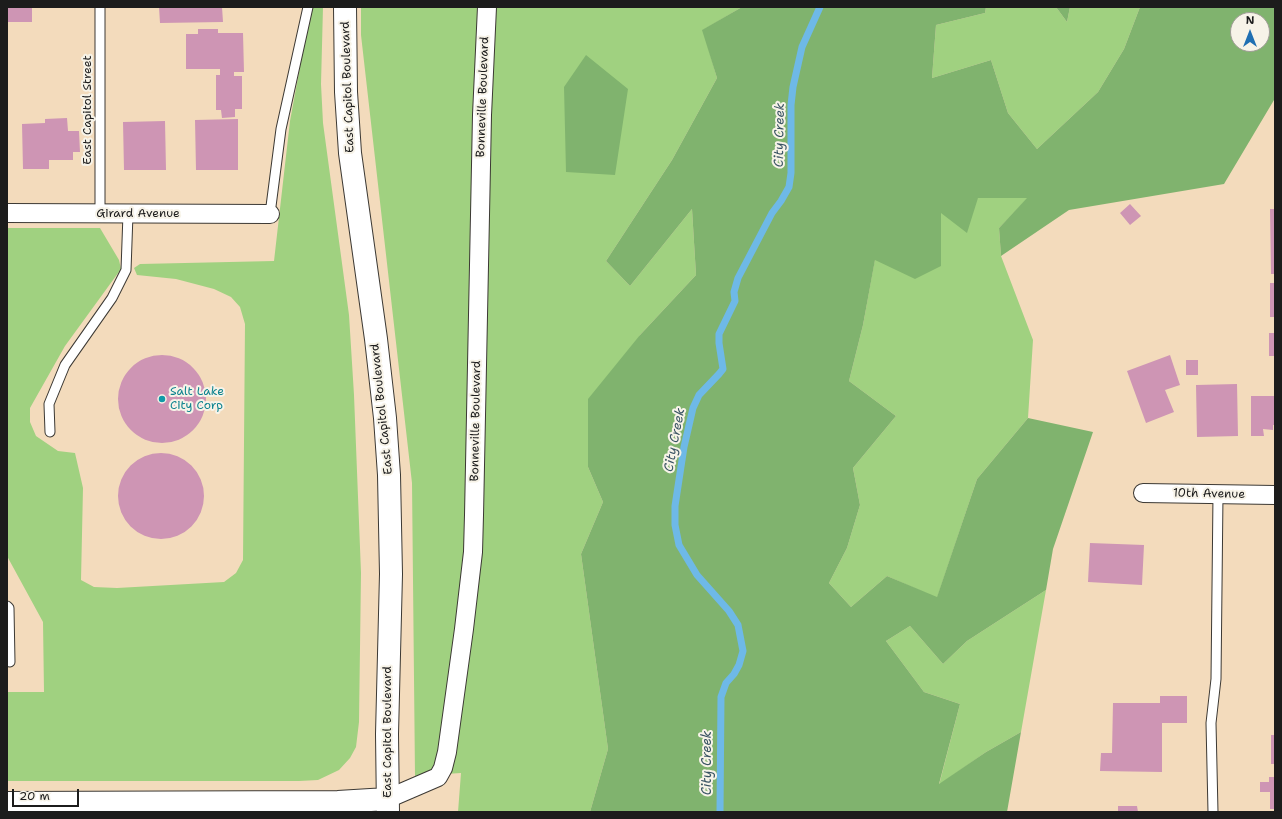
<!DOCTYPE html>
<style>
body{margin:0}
#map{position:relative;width:1282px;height:819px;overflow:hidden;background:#f3dbbc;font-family:"Shantell Sans",sans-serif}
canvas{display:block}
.frame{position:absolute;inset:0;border:8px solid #1c1c1c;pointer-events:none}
.north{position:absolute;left:1230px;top:12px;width:40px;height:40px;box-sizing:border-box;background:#f7f3e8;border:1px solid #9f9d96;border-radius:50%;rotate:0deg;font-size:11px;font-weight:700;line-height:16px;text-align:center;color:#1c1c1c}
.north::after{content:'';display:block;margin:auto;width:14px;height:18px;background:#1f6fb2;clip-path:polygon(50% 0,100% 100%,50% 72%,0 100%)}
.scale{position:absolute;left:12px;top:789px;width:67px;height:18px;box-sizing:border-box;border:2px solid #1c1c1c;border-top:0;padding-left:5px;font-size:12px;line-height:14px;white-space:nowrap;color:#1c1c1c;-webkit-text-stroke:3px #f7f3e8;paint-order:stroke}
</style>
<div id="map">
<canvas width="1282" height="819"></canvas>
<div class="frame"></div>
<div class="north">N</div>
<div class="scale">20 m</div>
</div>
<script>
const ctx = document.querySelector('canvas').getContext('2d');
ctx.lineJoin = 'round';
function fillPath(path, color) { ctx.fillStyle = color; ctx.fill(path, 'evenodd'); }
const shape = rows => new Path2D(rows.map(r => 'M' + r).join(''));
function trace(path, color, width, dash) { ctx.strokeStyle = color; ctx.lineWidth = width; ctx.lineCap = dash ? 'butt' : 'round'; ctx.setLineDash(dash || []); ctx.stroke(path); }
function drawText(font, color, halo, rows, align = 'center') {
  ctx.font = font + ' "Shantell Sans",sans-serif'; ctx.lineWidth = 4; ctx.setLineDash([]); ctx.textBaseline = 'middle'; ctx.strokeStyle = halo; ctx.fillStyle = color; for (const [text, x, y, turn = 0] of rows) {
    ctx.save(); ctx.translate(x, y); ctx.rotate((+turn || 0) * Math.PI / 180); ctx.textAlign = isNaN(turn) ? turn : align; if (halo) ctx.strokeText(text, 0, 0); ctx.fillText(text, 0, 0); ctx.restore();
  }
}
fillPath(shape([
 [311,7,323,7,321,84,323,123,349,315,354,395,361,573,359,722,356,747,350,758,339,770,318,780,299,781,7,781,7,692,44,692,43,622,7,556,7,228,100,228,119,260,121,269,65,346,30,408,30,422,36,436,58,451,75,453,83,488,81,580,94,587,117,588,224,582,236,573,243,560,245,324,240,307,231,297,214,289,176,279,137,275,134,268,140,264,274,261,290,121],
 [361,7,742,7,703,30,717,78,672,160,606,261,630,286,692,209,696,275,640,335,588,467,603,502,581,554,608,749,590,812,458,812,461,773,415,776,412,483,361,35],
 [986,7,1056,7,1067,22,1070,7,1140,7,1124,49,1098,92,1037,149,1008,113,991,60,932,78,936,25,985,13],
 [978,198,1028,198,999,228,1001,256,1033,340,1028,418,977,479,937,598,887,576,851,607,829,583,847,548,860,505,853,468,896,416,849,381,863,325,875,259,941,266,941,213],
 [1046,590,1021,732,986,752,939,785,960,704,924,692,886,641,910,626,943,664,967,641]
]), '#a0d180');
fillPath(shape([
 [742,7,986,7,985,13,936,25,932,78,991,60,1008,113,1037,149,1098,92,1124,49,1140,7,1275,7,1275,100,1274,100,1224,184,1069,210,1001,256,999,228,1027,198,978,198,967,233,941,213,941,266,915,279,875,260,863,325,849,381,896,416,853,468,860,505,847,548,829,583,851,607,887,576,937,597,977,479,1028,418,1093,432,1053,549,1046,590,967,641,943,664,910,626,886,641,924,692,960,704,939,784,986,752,1021,732,1007,812,590,812,608,749,581,554,603,502,588,467,588,399,640,335,696,275,692,209,630,286,606,261,672,160,717,78,702,30],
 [1238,20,1262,20,1262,44,1238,44],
 [1056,7,1070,7,1067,22],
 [586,55,628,89,615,175,566,172,564,87]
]), '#80b36e');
trace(shape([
 [720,812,721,697,726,683,734,674,739,665,743,651,738,625,729,611,697,575,679,545,675,525,675,506,684,447,693,408,699,395,719,374,723,369,719,343,719,334,735,301,734,292,738,278,772,213,781,201,789,187,791,173,791,105,793,87,802,47,820,7]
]), '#6eb9e7', 7);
fillPath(shape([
 [7,7,32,7,32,22,7,22],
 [159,7,222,7,223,22,160,23],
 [198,29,218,29,218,33,243,33,244,72,234,72,234,76,242,76,242,109,235,109,235,117,222,118,221,110,216,110,216,75,220,75,220,69,186,69,186,34,198,34],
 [67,118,68,131,79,131,80,152,73,152,73,160,49,160,49,169,23,169,22,124,45,123,45,119],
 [238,119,238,170,196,170,195,120],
 [165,121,166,170,124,170,123,122],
 [1130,204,1141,216,1130,225,1120,213],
 [1270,209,1275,209,1275,274,1271,274],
 [1270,283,1275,283,1275,317,1270,317],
 [1269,333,1275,333,1275,356,1269,356],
 [1170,355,1180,385,1165,390,1174,412,1146,423,1127,371],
 '118 399a44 44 0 1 1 88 0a44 44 0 1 1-88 0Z',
 [1186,360,1198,360,1198,375,1186,375],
 [1237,384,1238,436,1197,437,1196,385],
 [1251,396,1275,396,1275,425,1273,425,1273,430,1263,429,1264,436,1251,436],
 '118 496a43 43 0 1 1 86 0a43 43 0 1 1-86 0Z',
 [1090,543,1144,545,1142,585,1088,582],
 [1160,696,1187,696,1187,723,1162,723,1162,772,1100,771,1101,753,1112,753,1113,703,1160,703],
 [1271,735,1275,735,1275,764,1271,764],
 [1269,777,1275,777,1275,809,1270,809,1270,792,1260,792,1260,782,1269,782],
 [1118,806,1137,806,1138,812,1118,812]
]), '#ce95b4');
const service = shape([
 [100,7,100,214],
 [270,214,281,129,308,7],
 [50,432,49,404,65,365,112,298,126,270,128,214],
 [7,606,9,608,10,662],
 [1213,812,1211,723,1216,679,1218,495]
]);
const minor = shape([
 [7,213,270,214],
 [1143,493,1275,495],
 [387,799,438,777,443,768,447,752,464,629,473,552,474,515,482,115,487,7]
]);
const tertiary = shape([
 [345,7,346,92,350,153,376,339,385,418,389,475,391,574,387,734,388,812],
 [7,803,338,802,387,799]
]);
trace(service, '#3c3934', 11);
trace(minor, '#3c3934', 20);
trace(tertiary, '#3c3934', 24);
trace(service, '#fff', 9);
trace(minor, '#fff', 18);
trace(tertiary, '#fff', 22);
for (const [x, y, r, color] of [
 [162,399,4,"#0f9aa8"]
]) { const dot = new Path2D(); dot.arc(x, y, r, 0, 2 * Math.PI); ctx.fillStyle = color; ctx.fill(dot); trace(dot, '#f7f3e8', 1.5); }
drawText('12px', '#1c1c1c', '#f7f3e8', [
 ["East Capitol Boulevard",348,87,-92],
 ["Bonneville Boulevard",483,97,-88],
 ["East Capitol Street",88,110,-90],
 ["Girard Avenue",138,214],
 ["East Capitol Boulevard",382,409,-96],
 ["Bonneville Boulevard",476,421,-89],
 ["10th Avenue",1209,494,1],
 ["East Capitol Boulevard",388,732,-90]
]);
drawText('12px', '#0d838f', '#f7f3e8', [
 ["Salt Lake",170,392],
 ["City Corp",170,406]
], 'left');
drawText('italic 13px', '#395363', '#f7f3e8', [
 ["City Creek",780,135,-89],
 ["City Creek",675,440,-79],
 ["City Creek",708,763,-90]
]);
</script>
